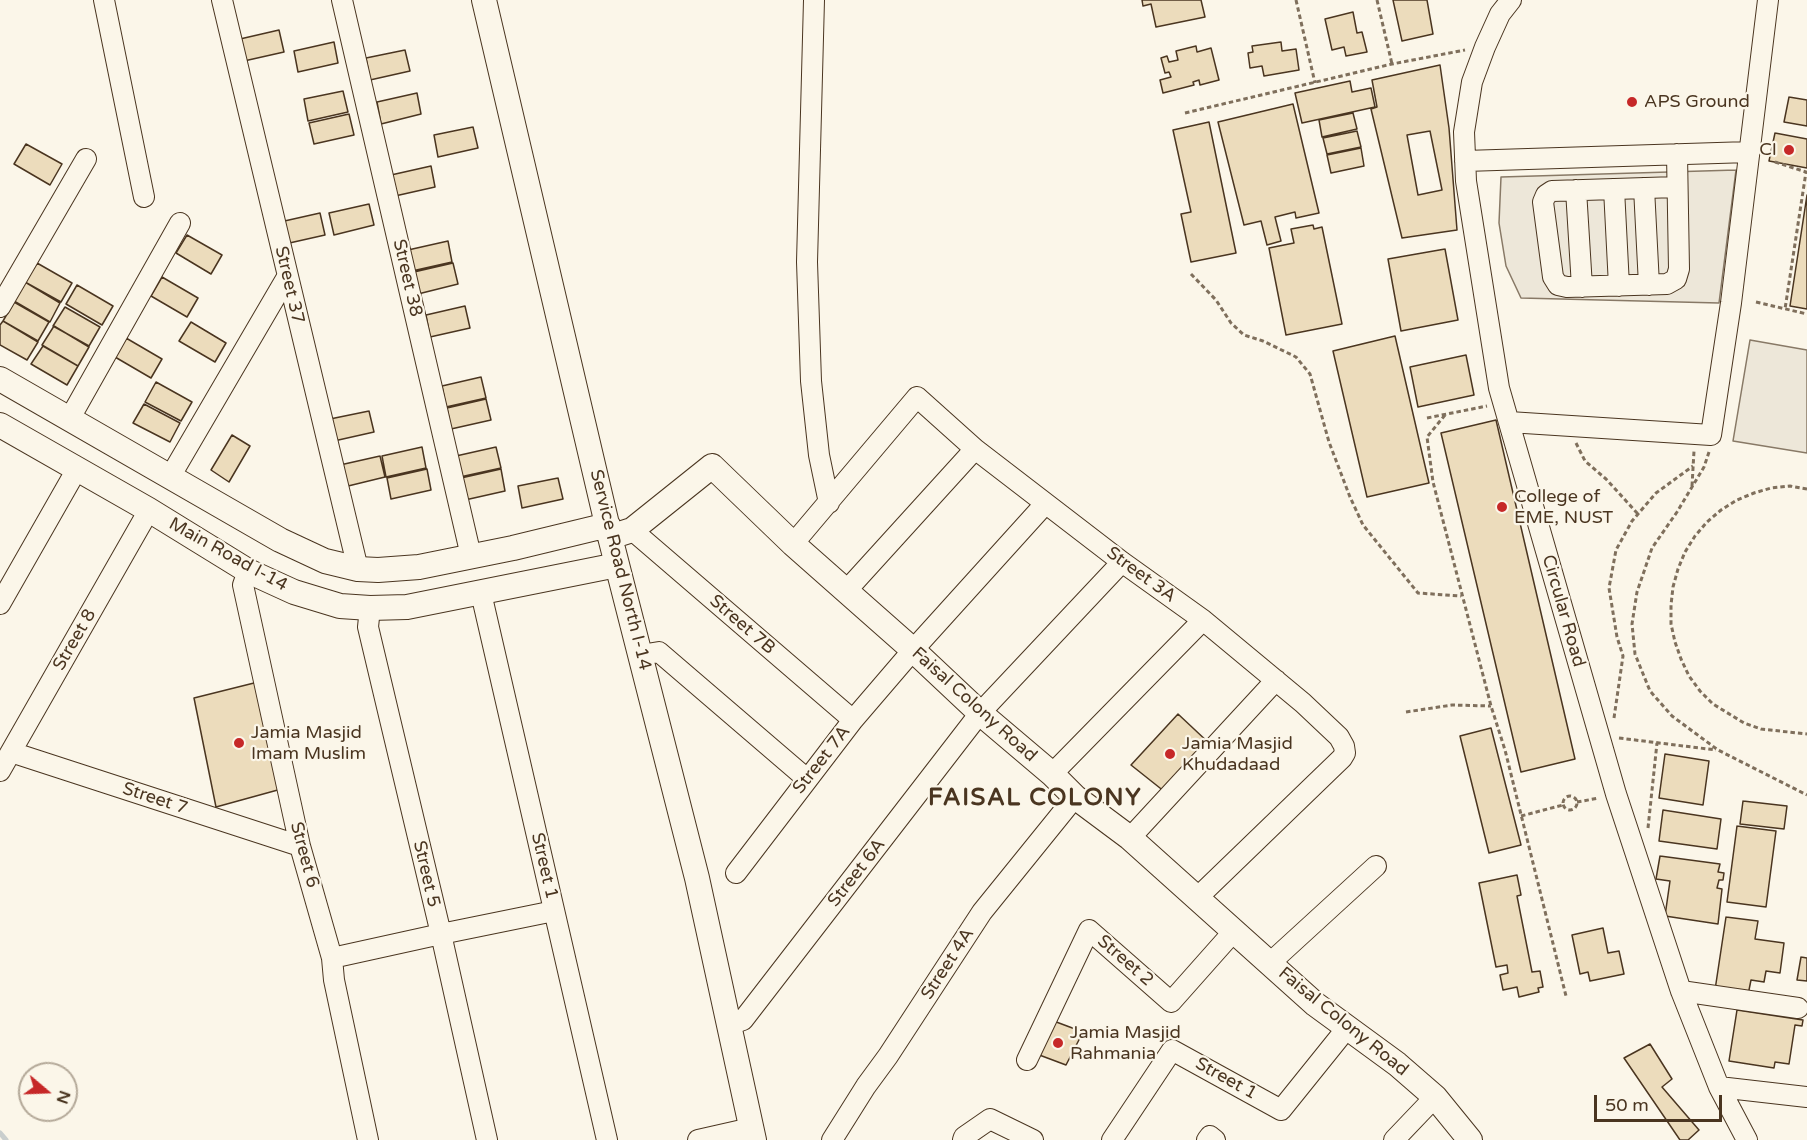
<!DOCTYPE html>
<style>
body{margin:0}
#map{position:relative;width:1807px;height:1140px;overflow:hidden;background:#fbf6e9;font-family:"Varela Round",sans-serif}
canvas{display:block}
.north{position:absolute;left:18px;top:1062px;width:60px;height:60px;box-sizing:border-box;background:#fbf6e9;border:2px solid #b4a999;border-radius:50%;rotate:109deg;font-size:16px;font-weight:700;line-height:24px;text-align:center;color:#4a3520}
.north::after{content:'';display:block;margin:auto;width:21px;height:27px;background:#c62828;clip-path:polygon(50% 0,100% 100%,50% 72%,0 100%)}
.scale{position:absolute;left:1594px;top:1095px;width:128px;height:27px;box-sizing:border-box;border:3px solid #4a3520;border-top:0;padding-left:8px;font-size:18px;line-height:21px;white-space:nowrap;color:#4a3520;-webkit-text-stroke:4px #fbf6e9;paint-order:stroke}
</style>
<div id="map">
<canvas width="1807" height="1140"></canvas>
<div class="north">N</div>
<div class="scale">50 m</div>
</div>
<script>
const ctx = document.querySelector('canvas').getContext('2d');
ctx.lineJoin = 'round';
function fillPath(path, color) { ctx.fillStyle = color; ctx.fill(path, 'evenodd'); }
const shape = rows => new Path2D(rows.map(r => 'M' + r).join(''));
function trace(path, color, width, dash) { ctx.strokeStyle = color; ctx.lineWidth = width; ctx.lineCap = dash ? 'butt' : 'round'; ctx.setLineDash(dash || []); ctx.stroke(path); }
function drawText(font, color, halo, rows, align = 'center') {
  ctx.font = font + ' "Varela Round",sans-serif'; ctx.lineWidth = 4.5; ctx.setLineDash([]); ctx.textBaseline = 'middle'; ctx.strokeStyle = halo; ctx.fillStyle = color; for (const [text, x, y, turn = 0] of rows) {
    ctx.save(); ctx.translate(x, y); ctx.rotate((+turn || 0) * Math.PI / 180); ctx.textAlign = isNaN(turn) ? turn : align; if (halo) ctx.strokeText(text, 0, 0); ctx.fillText(text, 0, 0); ctx.restore();
  }
}
const parking = shape([
 [1736,170,1719,303,1521,298,1506,266,1499,223,1501,177,1736,170],
 [1750,340,1807,350,1807,453,1733,441,1750,340]
]);
fillPath(parking, '#ede7d9');
trace(parking, '#887966', 1.5);
trace(shape([
 [0,1133,6,1140]
]), '#c9cecd', 5);
const building = shape([
 [1142,0,1201,0,1205,17,1156,27,1151,4,1143,6,1142,0],
 [1393,0,1427,0,1433,34,1402,41,1393,0],
 [1353,12,1357,33,1362,32,1367,52,1346,56,1344,47,1332,50,1325,19,1353,12],
 [279,30,284,52,244,61,240,39,279,30],
 [334,42,338,63,298,72,294,51,334,42],
 [1281,42,1282,51,1296,49,1299,70,1264,76,1262,66,1250,68,1248,53,1253,52,1252,46,1281,42],
 [1196,46,1197,52,1211,48,1219,80,1200,85,1199,80,1193,82,1194,85,1163,93,1160,80,1171,77,1169,72,1165,73,1161,58,1167,56,1169,62,1178,60,1176,51,1196,46],
 [405,50,410,71,370,80,366,58,405,50],
 [1440,65,1449,128,1457,230,1402,238,1371,109,1377,107,1372,80,1440,65],
 [1430,131,1442,190,1418,195,1407,135,1430,131],
 [1350,81,1352,92,1371,88,1375,107,1302,123,1295,93,1350,81],
 [343,91,348,112,308,121,304,99,343,91],
 [417,93,421,114,381,124,377,102,417,93],
 [1789,97,1807,100,1807,126,1784,122,1789,97],
 [1293,104,1319,213,1296,218,1295,212,1275,217,1281,241,1267,245,1261,221,1244,225,1218,122,1293,104],
 [1353,113,1357,129,1322,137,1319,120,1353,113],
 [349,114,354,135,314,144,309,123,349,114],
 [1209,122,1236,253,1191,262,1181,214,1191,212,1173,130,1209,122],
 [473,127,478,148,438,157,434,135,473,127],
 [1357,131,1361,147,1327,154,1323,138,1357,131],
 [1775,133,1807,139,1807,168,1769,161,1775,133],
 [26,144,62,164,50,185,14,164,26,144],
 [1361,148,1364,166,1331,173,1327,155,1361,148],
 [431,166,435,187,395,196,391,175,431,166],
 [1807,195,1807,309,1790,306,1807,195],
 [369,204,374,225,334,235,329,213,369,204],
 [320,213,325,235,285,244,280,222,320,213],
 [1313,225,1314,229,1322,227,1342,324,1286,335,1269,248,1294,243,1291,229,1313,225],
 [187,235,222,255,211,274,176,253,187,235],
 [448,241,452,262,412,271,408,250,448,241],
 [1445,249,1458,320,1401,331,1388,259,1445,249],
 [37,263,72,283,61,302,25,282,37,263],
 [453,263,458,284,418,294,414,272,453,263],
 [162,277,198,298,187,317,151,296,162,277],
 [25,282,60,303,50,322,14,301,25,282],
 [77,285,113,306,102,325,66,304,77,285],
 [14,302,49,322,38,341,3,321,14,302],
 [465,306,470,328,430,337,426,315,465,306],
 [65,307,100,327,89,346,53,326,65,307],
 [3,321,38,342,27,360,0,345,0,325,3,321],
 [191,322,226,343,215,362,179,341,191,322],
 [54,326,89,347,78,366,42,345,54,326],
 [1395,336,1429,483,1367,497,1333,351,1395,336],
 [126,338,162,359,151,378,115,357,126,338],
 [43,346,78,366,67,385,31,364,43,346],
 [1466,355,1474,395,1418,407,1410,367,1466,355],
 [481,377,486,398,446,407,442,386,481,377],
 [156,382,192,402,181,421,145,402,156,382],
 [486,399,491,420,451,429,447,408,486,399],
 [144,404,180,423,170,442,133,423,144,404],
 [369,411,374,432,334,441,330,419,369,411],
 [1496,420,1575,759,1521,772,1441,433,1496,420],
 [232,435,250,446,229,482,211,470,232,435],
 [422,447,426,468,386,477,382,456,422,447],
 [496,447,501,468,460,477,456,456,496,447],
 [380,456,385,477,344,487,340,465,380,456],
 [427,469,431,490,391,499,387,478,427,469],
 [501,469,505,491,465,500,461,478,501,469],
 [558,478,563,499,522,508,518,486,558,478],
 [262,681,285,788,216,807,194,698,262,681],
 [1178,714,1210,744,1165,792,1131,765,1178,714],
 [1491,728,1521,845,1489,853,1460,736,1491,728],
 [1665,754,1709,761,1703,805,1659,798,1665,754],
 [1743,801,1787,806,1784,829,1740,824,1743,801],
 [1663,810,1721,819,1717,849,1659,841,1663,810],
 [1737,826,1776,831,1766,907,1727,902,1737,826],
 [1660,856,1720,864,1718,872,1724,873,1723,880,1719,880,1717,888,1722,889,1718,924,1665,916,1670,881,1656,879,1660,856],
 [1517,875,1521,895,1517,896,1532,972,1540,971,1543,987,1538,988,1539,992,1519,997,1517,987,1503,990,1500,975,1508,973,1507,965,1496,967,1479,883,1517,875],
 [1726,917,1758,921,1755,939,1784,943,1780,973,1766,971,1764,982,1751,980,1748,995,1715,990,1726,917],
 [1603,928,1608,953,1619,951,1624,974,1590,981,1588,972,1580,974,1572,935,1603,928],
 [1801,957,1807,958,1807,981,1797,980,1801,957],
 [1737,1010,1803,1020,1802,1026,1795,1025,1789,1064,1775,1062,1774,1068,1729,1061,1737,1010],
 [1051,1020,1083,1032,1066,1065,1034,1053,1051,1020],
 [1650,1044,1672,1079,1662,1087,1699,1130,1688,1140,1680,1140,1624,1058,1650,1044]
]);
fillPath(building, '#ecdcbc');
trace(building, '#4a3520', 1.5);
const minor = shape([
 [104,0,144,197],
 [222,0,358,569],
 [342,0,471,556],
 [814,0,807,262,811,381,819,455,829,503],
 [1511,0,1500,14,1485,47,1472,82,1464,132,1466,181,1499,388,1616,794,1681,991,1719,1087,1747,1140],
 [1677,154,1679,269,1676,279,1667,284,1567,287,1558,285,1553,277,1543,202,1546,195,1552,191,1677,187],
 [1465,161,1749,152],
 [1644,188,1649,285],
 [1614,189,1619,286],
 [1576,190,1582,287],
 [0,307,86,159],
 [70,418,180,223],
 [1509,422,1711,435,1731,303,1768,0],
 [170,477,287,277],
 [632,530,853,720],
 [793,544,917,397,975,449,1122,562,1203,620,1303,703,1339,737,1344,746,1345,753,1342,758,1197,898],
 [248,571,243,585,300,846,332,958,334,980,368,1140],
 [846,591,975,449],
 [481,593,607,1140],
 [0,604,77,469],
 [370,608,368,627,441,934,487,1140],
 [641,655,659,652,807,779],
 [11,752,300,846],
 [0,771,149,510],
 [1052,774,1203,620],
 [1130,838,1276,680],
 [736,873,853,720,913,650,1045,504],
 [332,958,441,934,554,911],
 [1270,963,1376,866],
 [1681,991,1798,1008],
 [729,1025,743,1020,980,713,1122,562],
 [1027,1060,1089,930,1171,1002,1234,931],
 [1719,1087,1807,1097],
 [698,1140,751,1128],
 [832,1140,866,1086,888,1056,982,912,1075,797],
 [963,1140,964,1137,990,1119,1033,1140],
 [1112,1140,1172,1050,1281,1110,1347,1028],
 [1207,1140,1210,1136,1215,1140],
 [1394,1140,1435,1097]
]);
const major = shape([
 [484,0,610,537,697,878,754,1140],
 [0,379,280,540,325,561,358,569,378,570,419,567,513,548,608,525],
 [0,425,149,510,248,571,294,592,340,606,370,608,407,607,617,565],
 [610,537,632,530,712,466,793,544,913,650,980,713,1052,774,1075,797,1130,838,1315,1004,1397,1064,1435,1097,1470,1140]
]);
trace(minor, '#4a3520', 22);
trace(major, '#4a3520', 26);
trace(shape([
 [1296,0,1315,83],
 [1377,0,1392,64],
 [1185,113,1392,64,1465,50],
 [1775,162,1806,172,1785,309],
 [1191,274,1216,300,1231,323,1244,335,1263,341,1296,357,1310,374,1329,442,1350,497,1363,525,1418,593,1461,596],
 [1756,302,1807,314],
 [1445,415,1427,437,1433,482,1491,706,1505,750,1566,996],
 [1427,418,1487,406],
 [1576,443,1585,461,1606,479,1638,514],
 [1709,452,1704,467,1677,512,1652,548,1637,592,1632,624,1635,654,1650,691,1672,716,1718,750,1807,795],
 [1692,486,1694,451],
 [1807,489,1790,486,1771,488,1754,493,1737,500,1721,510,1707,522,1695,536,1685,552,1678,569,1673,587,1671,605,1671,624,1675,642,1681,659,1689,676,1700,691,1713,704,1744,723,1761,729,1807,734],
 [1406,712,1452,705,1491,706],
 [1614,718,1623,656,1617,637,1609,588,1616,550,1632,521,1656,493,1693,466],
 [1619,738,1716,750],
 '1563 803a7 7 0 1 1 14 0a7 7 0 1 1-14 0Z',
 [1577,802,1599,798],
 [1521,816,1563,805],
 [1648,828,1657,743]
]), '#7f6f5c', 3, [4.5, 3]);
trace(minor, '#fbf6e9', 20);
trace(major, '#fbf6e9', 24);
for (const [x, y, r, color] of [
 [1632,102,6,"#c62828"],
 [1789,150,6,"#c62828"],
 [1502,507,6,"#c62828"],
 [239,743,6,"#c62828"],
 [1170,754,6,"#c62828"],
 [1058,1043,6,"#c62828"]
]) { const dot = new Path2D(); dot.arc(x, y, r, 0, 2 * Math.PI); ctx.fillStyle = color; ctx.fill(dot); trace(dot, '#fbf6e9', 2); }
drawText('18px', '#4a3520', '#fbf6e9', [
 ["APS Ground",1644,102],
 ["CI",1777,150,"right"],
 ["College of",1514,497],
 ["EME, NUST",1514,518],
 ["Jamia Masjid",251,733],
 ["Imam Muslim",251,754],
 ["Jamia Masjid",1182,744],
 ["Khudadaad",1182,765],
 ["Jamia Masjid",1070,1033],
 ["Rahmania",1070,1054]
], 'left');
drawText('18px', '#4a3520', '#fbf6e9', [
 ["Street 38",407,278,77],
 ["Street 37",289,285,77],
 ["Main Road I-14",228,555,29],
 ["Service Road North I-14",620,570,76],
 ["Street 3A",1141,575,36],
 ["Circular Road",1563,611,74],
 ["Street 7B",742,625,41],
 ["Street 8",75,640,-60],
 ["Faisal Colony Road",974,705,42],
 ["Street 7A",822,760,-52],
 ["Street 7",155,799,18],
 ["Street 6",304,855,75],
 ["Street 1",544,866,77],
 ["Street 6A",857,873,-52],
 ["Street 5",426,874,77],
 ["Street 2",1125,961,41],
 ["Street 4A",948,964,-57],
 ["Faisal Colony Road",1343,1022,39],
 ["Street 1",1226,1079,29]
]);
ctx.letterSpacing = '1.5px';
drawText('bold 24px', '#4a3520', '#fbf6e9', [
 ["FAISAL COLONY",1035,799]
]);
ctx.letterSpacing = '0px';
</script>
